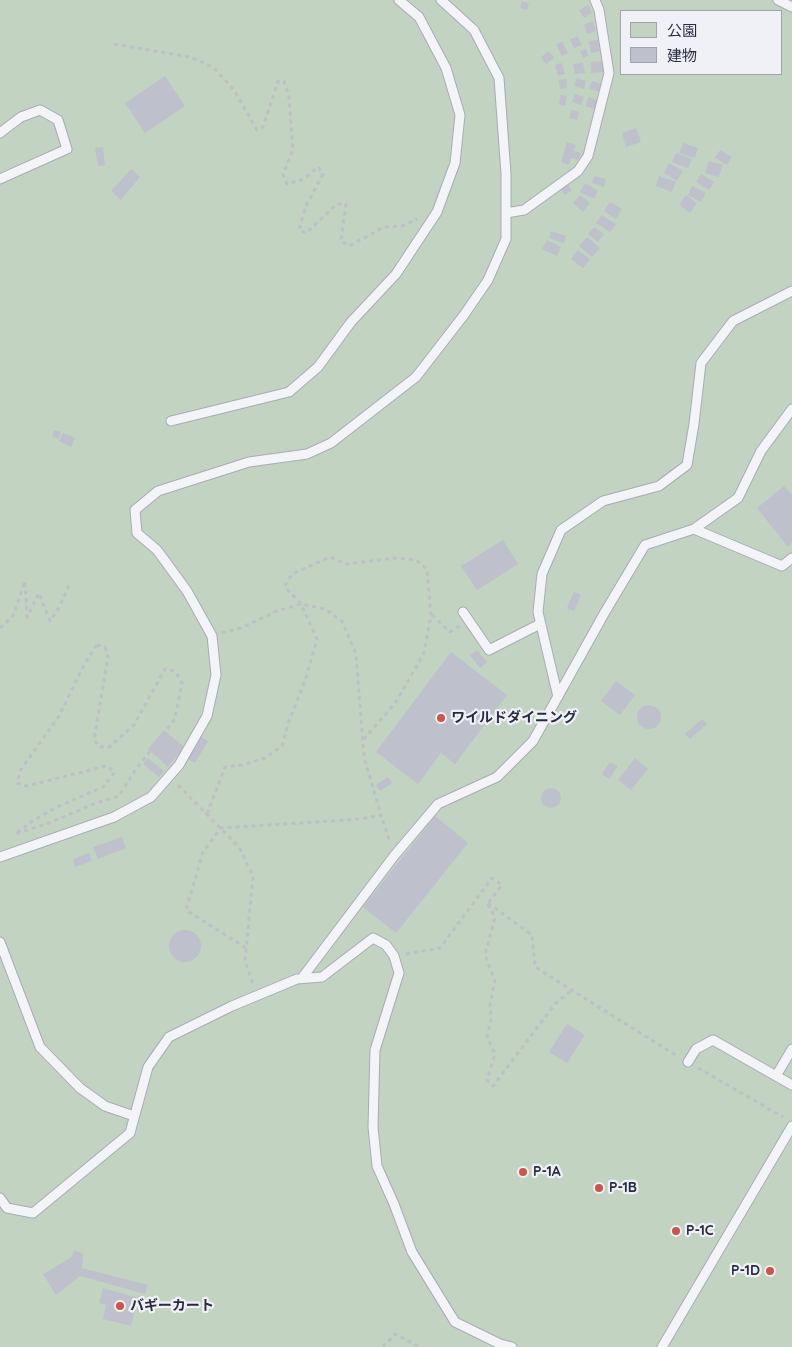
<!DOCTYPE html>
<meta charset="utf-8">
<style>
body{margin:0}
#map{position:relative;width:792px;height:1347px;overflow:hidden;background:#e0e2e9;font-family:Quicksand,"Noto Sans JP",sans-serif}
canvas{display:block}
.legend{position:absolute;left:620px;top:10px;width:162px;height:65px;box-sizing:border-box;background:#f0f1f7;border:1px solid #a0a2ae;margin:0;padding:6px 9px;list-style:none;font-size:15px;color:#292c40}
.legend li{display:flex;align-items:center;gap:10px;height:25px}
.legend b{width:25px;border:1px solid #a0a2ae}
</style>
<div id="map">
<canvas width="792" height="1347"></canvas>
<ul class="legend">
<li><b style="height:14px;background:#c2d3c2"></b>公園</li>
<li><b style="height:14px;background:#bec0cc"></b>建物</li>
</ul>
</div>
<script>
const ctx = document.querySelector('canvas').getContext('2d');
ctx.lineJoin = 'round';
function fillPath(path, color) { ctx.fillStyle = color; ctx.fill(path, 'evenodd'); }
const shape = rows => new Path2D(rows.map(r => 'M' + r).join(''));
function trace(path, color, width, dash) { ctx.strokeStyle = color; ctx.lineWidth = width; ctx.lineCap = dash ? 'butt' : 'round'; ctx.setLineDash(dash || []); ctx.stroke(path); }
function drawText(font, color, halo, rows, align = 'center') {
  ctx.font = font + ' Quicksand,"Noto Sans JP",sans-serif'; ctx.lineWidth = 4.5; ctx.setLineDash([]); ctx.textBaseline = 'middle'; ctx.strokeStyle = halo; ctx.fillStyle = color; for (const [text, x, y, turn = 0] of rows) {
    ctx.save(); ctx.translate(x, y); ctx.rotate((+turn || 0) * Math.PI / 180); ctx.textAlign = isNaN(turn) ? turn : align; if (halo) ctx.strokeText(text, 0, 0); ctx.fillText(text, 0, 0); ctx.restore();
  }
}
fillPath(shape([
 [0,0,792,0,792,1347,0,1347],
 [621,11,781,11,781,74,621,74]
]), '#c2d3c2');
fillPath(shape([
 [522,1,529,4,527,10,520,8],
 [588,5,592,13,584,18,579,10],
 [593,21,596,31,587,34,584,25],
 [577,36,582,45,574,48,570,40],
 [598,40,600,51,591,53,589,41],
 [562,41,568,53,562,56,556,45],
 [586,49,588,56,583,58,580,51],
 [549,51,554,58,546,64,541,57],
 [603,61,603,72,591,73,591,62],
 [562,63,565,74,558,76,555,65],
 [583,63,585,73,575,74,573,64],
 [165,76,185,106,145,133,125,103],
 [577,78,586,81,584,89,574,86],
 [567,79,567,88,560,89,559,80],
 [592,81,601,84,598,92,589,88],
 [575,94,584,97,581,105,572,102],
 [561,95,567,96,565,106,559,104],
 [589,97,597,100,594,109,585,106],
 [572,110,579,112,577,120,569,118],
 [636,128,641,142,626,147,622,133],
 [567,142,576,145,574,151,581,153,578,160,571,158,569,165,561,162],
 [683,143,698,148,695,158,679,153],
 [103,147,105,165,98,166,95,148],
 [720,150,732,157,727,165,715,158],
 [676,153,692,159,688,168,672,162],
 [709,161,723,165,719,177,705,173],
 [669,163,683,171,677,181,664,173],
 [131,169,140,177,121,200,111,191],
 [701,174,714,182,709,190,696,182],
 [594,176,606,179,604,187,592,183],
 [659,176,676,182,672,192,656,186],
 [566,182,572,190,565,195,559,187],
 [585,183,598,191,594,199,580,192],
 [692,186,706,193,701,202,688,195],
 [580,195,590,203,583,212,573,203],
 [686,195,697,203,690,213,679,205],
 [610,202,622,209,616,219,604,211],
 [602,215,616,224,610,232,596,223],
 [594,227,604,234,598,242,588,234],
 [551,231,566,236,564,243,549,238],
 [587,237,600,248,592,257,579,246],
 [547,240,561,247,557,256,542,249],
 [578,250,590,259,583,268,571,259],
 [54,430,61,432,58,439,52,436],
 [63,433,75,438,71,447,59,441],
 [784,486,792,495,792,543,788,547,757,508],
 [503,540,518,564,477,590,461,566],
 [574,592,581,595,574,611,567,608],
 [477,650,487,662,480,668,470,655],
 [451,652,507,695,455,764,441,753,418,784,376,752],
 [616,681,635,695,620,715,601,701],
 '637 717a12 12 0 1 1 24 0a12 12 0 1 1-24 0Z',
 [702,719,707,724,690,739,685,734],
 [164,730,184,747,168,767,148,749],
 [199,736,208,741,195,763,186,758],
 [148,758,164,771,159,777,143,764],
 [635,758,648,769,631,790,618,780],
 [610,762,618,766,609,779,602,774],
 [388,777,392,783,380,791,376,785],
 '541 798a10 10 0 1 1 20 0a10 10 0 1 1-20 0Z',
 [435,816,468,843,396,933,363,907],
 [122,837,126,848,98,859,93,847],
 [89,853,92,861,75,867,73,859],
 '169 946a16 16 0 1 1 32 0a16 16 0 1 1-32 0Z',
 [567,1024,585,1035,567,1063,549,1052],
 [74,1250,83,1254,82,1268,148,1285,145,1294,80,1276,56,1295,43,1274,72,1257],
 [103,1288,138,1298,131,1326,103,1319,106,1305,99,1303]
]), '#bec0cc');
const lane = shape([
 [778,0,792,7],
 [0,133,21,117,40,110,58,120,67,149,0,179],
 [506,213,524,210,578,171,588,156,609,73,599,10,595,0],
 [171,421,289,392,318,367,351,322,396,274,437,212,455,163,460,115,446,68,419,17,399,0],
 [694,529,782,566,792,558],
 [463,612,489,650,540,624],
 [558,697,538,612,542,574,561,530,603,501,659,486,687,465,694,424,701,363,733,321,792,291],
 [0,857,114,817,151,797,179,765,207,716,216,675,212,636,187,591,157,550,137,533,135,510,158,491,249,462,307,454,331,443,416,377,464,315,488,280,506,239,506,174,499,78,474,30,441,0],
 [0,942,40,1047,80,1088,105,1106,134,1116],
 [302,978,394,856,438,804,497,777,533,741,605,612,645,545,694,529,738,498,761,451,792,409],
 [688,1062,696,1049,713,1040,792,1085],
 [776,1076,792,1049],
 [0,1198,7,1208,33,1213,130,1133,148,1067,169,1037,232,1006,297,979,322,977,373,938,386,945,394,956,399,973,375,1050,373,1127,377,1166,394,1204,412,1252,455,1322,500,1344,512,1347],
 [662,1347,792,1126]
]);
trace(lane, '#a9abb6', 11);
trace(shape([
 [114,44,190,57,213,67,234,90,257,130,263,127,278,81,284,81,289,97,293,150,283,174,287,184,304,179,318,167,323,174,305,208,299,230,306,233,337,204,346,204,341,241,349,246,384,227,402,226,417,219],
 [432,615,450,632,460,626],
 [0,628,13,616,25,581,27,617,39,593,50,621,58,609,69,586],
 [222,633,241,628,277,611,301,604,325,609,342,621,356,654,364,757,381,815],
 [97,645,105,647,108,657,94,739,99,747,109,747,134,725,165,669,175,671,182,683,175,719,134,772,119,796,96,803,49,823,15,834,33,821,57,807,103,787,115,772,106,766,27,786,17,783,20,771,59,716,85,663,97,645],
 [178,785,239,847,253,876,245,961,253,984],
 [207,814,225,767,242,765,265,758,282,746,289,721,305,681,317,639,301,604,285,587,287,581,294,573,330,557,346,564,395,558,416,560,427,569,431,615,424,653,396,702,363,740],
 [488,903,532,935,535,967,677,1056],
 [488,904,495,917,485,955,495,981,490,1004,491,1020,487,1037,495,1054,487,1080,493,1086,555,1004,573,989],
 [246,948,186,910,203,852,221,828,361,819,381,815,390,843],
 [406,954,440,948,492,878,502,885,488,903],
 [698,1068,783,1117],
 [383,1347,395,1334,420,1347]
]), '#bec0c7', 3, [4, 4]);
trace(lane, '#f3f4f7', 9);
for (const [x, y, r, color] of [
 [441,718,5,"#cc5448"],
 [523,1172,5,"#cc5448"],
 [599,1188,5,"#cc5448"],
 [676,1231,5,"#cc5448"],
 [770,1271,5,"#cc5448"],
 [120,1306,5,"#cc5448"]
]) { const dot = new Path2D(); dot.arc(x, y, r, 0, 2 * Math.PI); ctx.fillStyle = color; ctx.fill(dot); trace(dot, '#f0f1f7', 2); }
drawText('bold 14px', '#292c40', '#f0f1f7', [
 ["ワイルドダイニング",451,718],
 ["P-1A",533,1172],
 ["P-1B",609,1188],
 ["P-1C",686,1231],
 ["P-1D",760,1271,"right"],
 ["バギーカート",130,1306]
], 'left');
</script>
